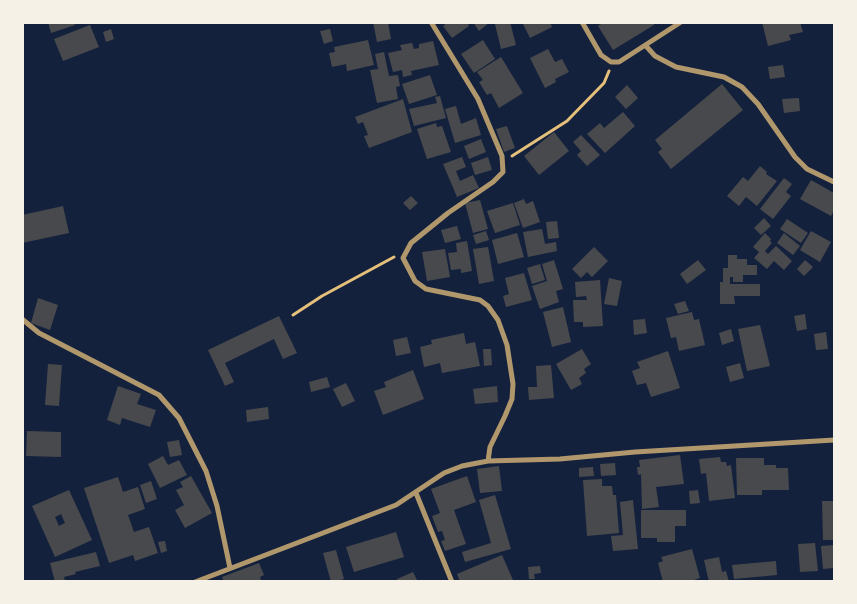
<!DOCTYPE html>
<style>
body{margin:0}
#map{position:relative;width:857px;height:604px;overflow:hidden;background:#14213d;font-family:Georgia,serif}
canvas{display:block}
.frame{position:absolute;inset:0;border:24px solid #f6f1e7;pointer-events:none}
</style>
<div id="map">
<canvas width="857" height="604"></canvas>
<div class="frame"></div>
</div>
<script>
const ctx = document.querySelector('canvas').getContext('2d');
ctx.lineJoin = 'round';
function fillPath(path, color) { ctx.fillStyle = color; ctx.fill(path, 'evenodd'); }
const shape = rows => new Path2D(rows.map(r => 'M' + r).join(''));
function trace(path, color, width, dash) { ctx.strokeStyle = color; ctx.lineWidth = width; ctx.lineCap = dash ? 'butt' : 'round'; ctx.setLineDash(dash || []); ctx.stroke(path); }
fillPath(shape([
 [48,22,74,22,75,25,51,33],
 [373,22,388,22,391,39,377,42],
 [448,22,467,22,469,26,452,38,443,26],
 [473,22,490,22,479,31],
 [501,22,510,22,516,45,501,49,495,24],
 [522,22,550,22,552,27,530,38],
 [603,22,653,22,654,25,613,50,598,26],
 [762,22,800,22,803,32,789,35,791,40,768,46],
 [90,25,99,47,63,61,54,39],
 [111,29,114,39,106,42,103,32],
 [330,29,333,41,324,44,320,31],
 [368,40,374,65,347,71,346,64,332,67,329,53,335,52,334,47],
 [483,40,495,59,474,73,461,54],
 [433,41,439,65,411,71,412,75,403,77,402,70,393,72,388,53,402,50,400,45,412,43,414,49,419,48,419,44],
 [548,49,555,62,562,59,569,72,555,79,556,82,545,88,530,58],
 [384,52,389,76,398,75,400,86,396,87,398,99,377,103,370,70,378,69,375,54],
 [501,57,523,93,499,108,491,93,487,95,479,82,483,80,477,72],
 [783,65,785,77,770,79,768,67],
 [430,75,437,95,409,104,402,84],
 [722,84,743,110,671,169,658,152,662,149,655,140],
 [627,85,638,98,626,109,615,97],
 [440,96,446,118,414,126,409,109,437,103,435,97],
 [799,98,800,111,784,113,782,99],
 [403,99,412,132,369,148,364,136,368,135,363,122,358,124,355,117],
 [456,106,461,124,476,118,481,135,455,143,445,109],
 [623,112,635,126,605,153,587,134,600,123,604,128],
 [436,123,437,127,442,126,451,152,427,159,417,129],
 [507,126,515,148,504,152,496,129],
 [554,132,569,151,539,175,524,156],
 [581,135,600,155,587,166,577,155,581,151,573,142],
 [481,139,486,152,469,159,464,146],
 [462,157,466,167,456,171,460,181,473,175,479,188,457,197,443,164],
 [488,157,492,170,475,175,471,163],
 [760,166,767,172,766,174,777,181,757,206,746,197,739,206,727,196,743,177,748,181],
 [784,178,792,184,786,192,791,196,773,219,760,209],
 [811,180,834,193,834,210,831,216,800,199],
 [411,196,418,203,410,210,403,203],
 [524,199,526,204,533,201,540,222,523,228,514,203],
 [480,200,488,229,473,233,465,203],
 [513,203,520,225,495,233,487,211],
 [63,206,69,233,22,243,22,215],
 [764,218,771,226,761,235,754,228],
 [787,219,808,233,801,243,780,229],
 [557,221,559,238,548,239,546,222],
 [457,226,461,239,445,243,441,230],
 [542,229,545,244,556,242,557,251,528,257,523,232],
 [486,231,489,240,476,244,473,235],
 [811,231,831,242,820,262,800,250],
 [517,233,524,257,498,264,492,240],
 [765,233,771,239,770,241,772,243,765,251,768,254,776,246,792,261,784,270,774,261,767,269,754,258,759,252,753,247],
 [784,233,800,246,793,255,777,243],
 [467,241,472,271,461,273,461,269,451,270,448,253,457,252,456,243],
 [488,247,494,281,479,284,473,249],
 [594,247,608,261,592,277,587,272,581,278,572,269],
 [445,249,450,277,427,281,422,252],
 [728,255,737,255,737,259,747,259,747,265,757,265,757,275,743,275,743,282,733,282,733,277,730,277,730,284,760,284,760,296,734,296,735,304,720,304,720,282,723,282,723,268,728,268],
 [554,260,563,289,556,291,559,302,540,309,532,286,547,281,542,264],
 [698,260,706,270,687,284,680,274],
 [805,260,813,267,804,276,797,269],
 [540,264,545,280,532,284,527,268],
 [524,273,532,300,506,307,503,296,509,294,505,278],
 [609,278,622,281,617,306,604,304],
 [600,280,603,326,583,327,583,322,574,322,573,300,587,300,586,296,576,297,575,282],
 [38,298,58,305,50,330,31,323],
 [685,301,689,311,678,314,674,304],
 [563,307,571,342,552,347,543,312],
 [692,312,694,320,699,319,705,345,679,351,676,337,671,338,666,318],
 [805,314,807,329,797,331,794,316],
 [279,316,297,353,283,359,274,339,225,363,234,382,225,386,208,350],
 [645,319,647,333,634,335,633,320],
 [760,325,770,366,747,371,738,329],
 [731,329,734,341,722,345,719,333],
 [826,332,828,349,816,350,814,334],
 [464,333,466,344,475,342,480,366,442,373,440,363,424,367,420,347,432,344,431,340],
 [407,337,411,353,396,356,393,340],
 [483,349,491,349,492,365,484,366],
 [582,349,591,364,584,369,586,373,579,378,582,384,571,390,556,364],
 [668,351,680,388,651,397,646,383,637,385,632,371,640,368,637,362],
 [740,363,744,378,730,382,726,367],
 [48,364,62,365,59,406,45,405],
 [551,365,554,398,529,400,528,387,537,387,536,366],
 [413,370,424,399,383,415,374,391,386,387,384,382],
 [327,377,330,387,311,392,309,382],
 [346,383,355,401,342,407,333,389],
 [118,386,141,394,137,404,156,410,150,427,122,418,120,425,107,420],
 [497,386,498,402,475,404,473,389],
 [268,407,269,419,247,422,246,410],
 [27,431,61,432,61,457,26,456],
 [179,440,182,455,170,457,167,442],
 [680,455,684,484,656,487,659,507,642,509,641,474,638,475,637,467,640,467,639,460],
 [163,456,168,465,179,460,187,475,160,488,148,464],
 [720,457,721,462,726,462,727,466,731,465,735,498,709,501,706,473,701,474,699,459],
 [736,458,764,458,764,465,776,465,776,468,788,468,789,490,762,490,762,495,737,495],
 [615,463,616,475,601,476,600,464],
 [499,466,502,491,480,493,477,469],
 [593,467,594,476,579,477,579,468],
 [191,476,212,513,185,528,175,510,184,505,176,490,183,487,180,482],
 [467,476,476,502,454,510,466,544,445,551,441,541,445,540,442,531,438,532,432,516,440,513,431,489],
 [118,477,123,492,138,487,145,509,128,515,134,532,149,527,158,553,135,561,133,555,109,563,84,488],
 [602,479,602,486,612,486,613,495,616,495,619,533,587,536,583,480],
 [151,481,157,499,146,503,140,485],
 [69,490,92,540,55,557,32,506],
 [61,514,65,523,59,526,55,517],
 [698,490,700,503,690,504,689,491],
 [495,495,511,549,465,562,462,552,491,543,479,500],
 [633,500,638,549,613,551,611,536,623,535,620,502],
 [822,501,834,501,834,540,823,540],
 [641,510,686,510,686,526,675,526,675,542,657,542,657,538,641,538],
 [396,532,404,557,354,572,346,547],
 [165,541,167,551,161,553,158,542],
 [815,543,818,571,800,572,798,544],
 [834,545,834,568,823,569,821,546],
 [692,549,700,578,688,582,663,582,658,563,663,561,661,557],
 [336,550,344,579,331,582,323,553],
 [96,552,100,566,75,572,76,574,64,577,65,581,55,582,50,563],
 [502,555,513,580,460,582,457,574],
 [719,557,722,572,726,571,729,582,709,582,704,560],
 [776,561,777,575,734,579,732,565],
 [259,563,264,575,260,577,262,582,224,582,222,577],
 [540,566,541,573,534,574,535,579,529,579,528,567],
 [413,572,418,582,398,582,397,579]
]), '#48494c');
trace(shape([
 [512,156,567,121,604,83,609,71],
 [293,315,322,296,394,257]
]), '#e5c07b', 3);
trace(shape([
 [431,22,478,99,502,156,503,172,493,182,448,213,411,243,403,258,415,281,426,289,480,300,488,306,498,320,507,345,513,384,512,399,505,416,490,447,488,461],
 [582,22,601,55,611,62,619,62,681,22],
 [646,46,655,56,676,67,724,77,742,87,758,104,795,157,807,169,834,182],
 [22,319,39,333,159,395,179,418,206,471,217,506,230,568],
 [416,493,452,582],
 [195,582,396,505,444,473,462,466,488,461,560,459,635,452,834,440]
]), '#b1986c', 5);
</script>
